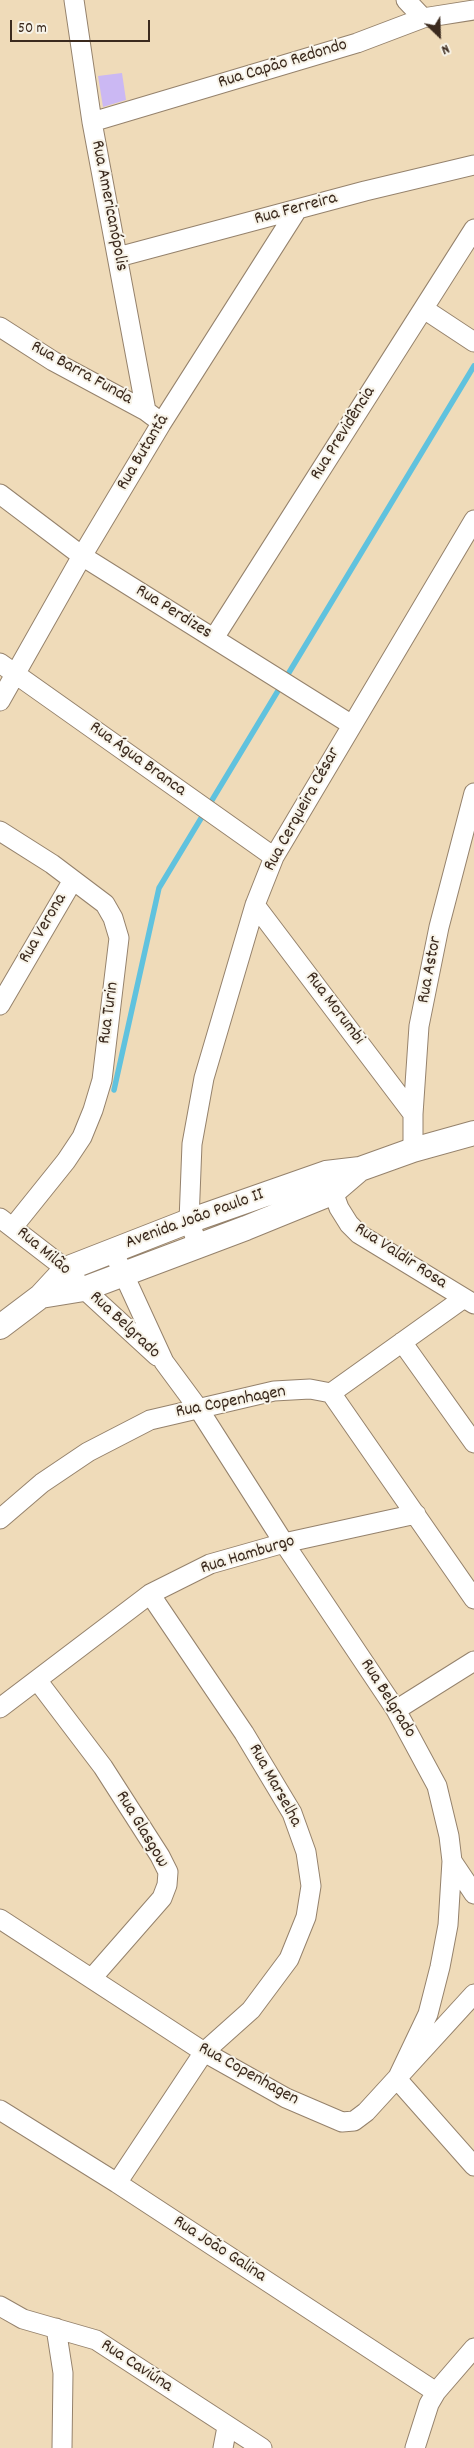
<!DOCTYPE html>
<meta charset="utf-8">
<style>
body{margin:0}
#map{position:relative;width:474px;height:2448px;overflow:hidden;background:#efdbb9;font-family:Dekko,sans-serif}
canvas{display:block}
.north{position:absolute;left:414px;top:10px;width:50px;height:50px;-webkit-text-stroke:4px #f7f3e8;paint-order:stroke;rotate:156deg;font-size:14px;font-weight:700;line-height:20px;text-align:center;color:#3b2a1e}
.north::after{content:'';display:block;margin:auto;width:18px;height:22px;background:#3b2a1e;clip-path:polygon(50% 0,100% 100%,50% 72%,0 100%)}
.scale{position:absolute;left:10px;top:20px;width:140px;height:22px;box-sizing:border-box;border:2px solid #3b2a1e;border-top:0;padding-left:6px;font-size:15px;line-height:18px;white-space:nowrap;color:#3b2a1e;-webkit-text-stroke:4px #f7f3e8;paint-order:stroke}
</style>
<div id="map">
<canvas width="474" height="2448"></canvas>
<div class="north">N</div>
<div class="scale">50 m</div>
</div>
<script>
const ctx = document.querySelector('canvas').getContext('2d');
ctx.lineJoin = 'round';
const shape = rows => new Path2D(rows.map(r => 'M' + r).join(''));
function trace(path, color, width, dash) { ctx.strokeStyle = color; ctx.lineWidth = width; ctx.lineCap = dash ? 'butt' : 'round'; ctx.setLineDash(dash || []); ctx.stroke(path); }
function fillPath(path, color) { ctx.fillStyle = color; ctx.fill(path, 'evenodd'); }
function drawText(font, color, halo, rows, align = 'center') {
  ctx.font = font + ' Dekko,sans-serif'; ctx.lineWidth = 4; ctx.setLineDash([]); ctx.textBaseline = 'middle'; ctx.strokeStyle = halo; ctx.fillStyle = color; for (const [text, x, y, turn = 0] of rows) {
    ctx.save(); ctx.translate(x, y); ctx.rotate((+turn || 0) * Math.PI / 180); ctx.textAlign = isNaN(turn) ? turn : align; if (halo) ctx.strokeText(text, 0, 0); ctx.fillText(text, 0, 0); ctx.restore();
  }
}
trace(shape([
 [114,1090,159,888,474,366]
]), '#60c2de', 5.5);
fillPath(shape([
 [122,73,126,100,103,107,98,76]
]), '#cbb8f3');
const minor = shape([
 [74,0,92,122,146,411],
 [406,0,423,18],
 [92,122,357,43,423,18,474,10],
 [118,257,365,191,474,165],
 [424,309,474,342],
 [0,327,53,361,146,411,154,417],
 [0,494,82,556,352,725],
 [214,638,474,229],
 [0,663,274,857],
 [0,701,82,556,161,424,297,210],
 [0,831,52,864,105,904,113,918,119,938,102,1080,93,1110,82,1137,66,1161,13,1227],
 [255,905,413,1114],
 [0,1005,73,880],
 [413,1150,413,1114,419,1026,439,927,474,793],
 [329,1181,339,1208,349,1224,359,1234,474,1304],
 [0,1218,66,1269,84,1289,157,1356],
 [198,1245,189,1221,192,1144,204,1078,255,905,274,857,474,520],
 [113,1251,164,1362,198,1408,284,1543,396,1710,437,1786,449,1836,452,1861,448,1925,440,1967,428,2014,397,2079,474,2166],
 [402,1342,474,1443],
 [331,1393,464,1298],
 [0,1519,42,1483,88,1452,150,1420,274,1391,310,1389,331,1393,474,1599],
 [37,1680,103,1767,160,1856,168,1872,167,1885,162,1898,92,1978],
 [0,1708,150,1594,210,1564,284,1543,416,1514],
 [396,1710,474,1661],
 [452,1861,474,1894],
 [0,1919,204,2052,286,2098,342,2122,354,2121,366,2112,474,1994],
 [0,2110,117,2183,436,2392],
 [117,2183,204,2052,251,2010,289,1959,306,1917,311,1886,306,1852,292,1813,244,1733,150,1594],
 [0,2306,23,2319,96,2340,262,2448],
 [56,2328,63,2373,62,2448],
 [223,2448,227,2427],
 [415,2448,429,2404,436,2392,474,2348]
]);
const major = shape([
 [41,1296,84,1289,246,1228,332,1193,360,1169],
 [0,1327,41,1296,66,1269,189,1221,326,1173,360,1169,413,1150,474,1133]
]);
trace(minor, '#95826c', 21);
trace(major, '#95826c', 26);
trace(minor, '#fff', 19);
trace(major, '#fff', 24);
drawText('18px', '#3b2a1e', '#f7f3e8', [
 ["Rua Capão Redondo",283,65,-17],
 ["Rua Americanópolis",108,206,79],
 ["Rua Ferreira",296,210,-15],
 ["Rua Barra Funda",81,374,29],
 ["Rua Previdência",344,434,-58],
 ["Rua Butantã",144,453,-59],
 ["Rua Perdizes",173,613,32],
 ["Rua Água Branca",137,760,36],
 ["Rua Cerqueira César",303,810,-61],
 ["Rua Verona",44,929,-60],
 ["Rua Astor",431,970,-79],
 ["Rua Morumbi",334,1009,53],
 ["Rua Turin",110,1013,-82],
 ["Avenida João Paulo II",195,1220,-20],
 ["Rua Milão",43,1252,40],
 ["Rua Valdir Rosa",400,1257,33],
 ["Rua Belgrado",124,1326,43],
 ["Rua Copenhagen",231,1403,-11],
 ["Rua Hamburgo",248,1556,-17],
 ["Rua Belgrado",387,1699,58],
 ["Rua Marselha",274,1786,61],
 ["Rua Glasgow",141,1830,59],
 ["Rua Copenhagen",248,2075,29],
 ["Rua João Galina",219,2250,33],
 ["Rua Caviúna",136,2367,33]
]);
</script>
